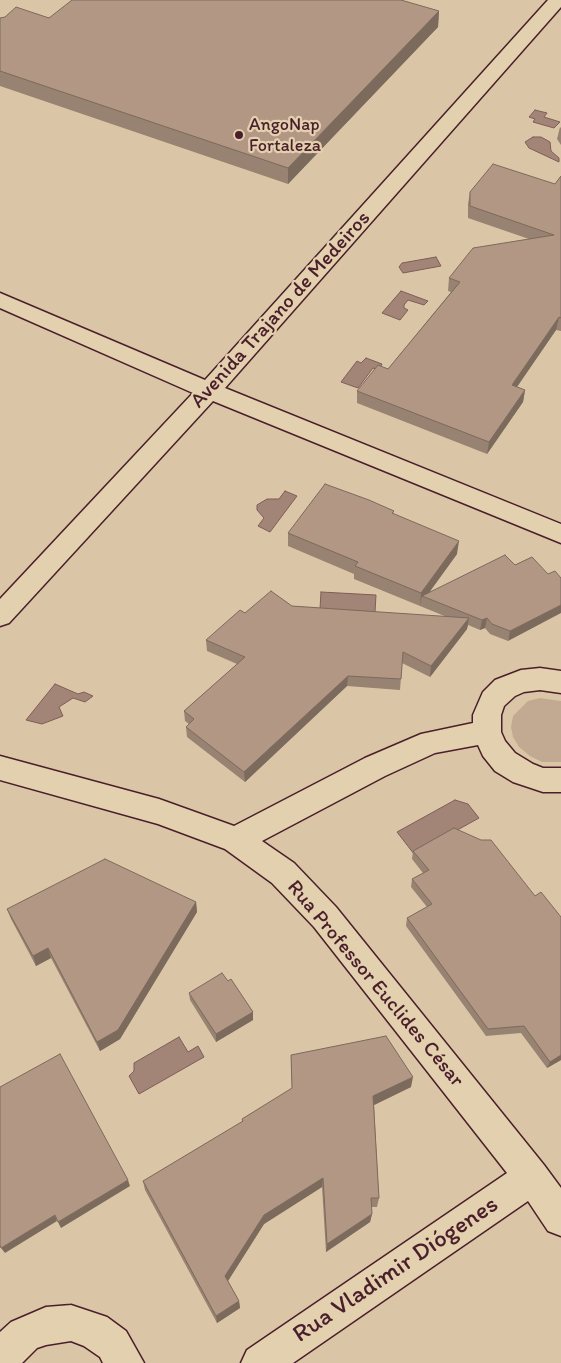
<!DOCTYPE html>
<meta charset="utf-8">
<style>
body{margin:0}
canvas{display:block;background:#dac6a6}
</style>
<canvas width="561" height="1363"></canvas>
<script>
const ctx = document.querySelector('canvas').getContext('2d');
ctx.lineJoin = 'round';
function fillPath(path, color) { ctx.fillStyle = color; ctx.fill(path, 'evenodd'); }
const shape = rows => new Path2D(rows.map(r => 'M' + r).join(''));
function trace(path, color, width, dash) { ctx.strokeStyle = color; ctx.lineWidth = width; ctx.lineCap = dash ? 'butt' : 'round'; ctx.setLineDash(dash || []); ctx.stroke(path); }
function drawText(font, color, halo, rows, align = 'center') {
  ctx.font = font + ' Itim,sans-serif'; ctx.lineWidth = 4.5; ctx.setLineDash([]); ctx.textBaseline = 'middle'; ctx.strokeStyle = halo; ctx.fillStyle = color; for (const [text, x, y, turn = 0] of rows) {
    ctx.save(); ctx.translate(x, y); ctx.rotate((+turn || 0) * Math.PI / 180); ctx.textAlign = isNaN(turn) ? turn : align; if (halo) ctx.strokeText(text, 0, 0); ctx.fillText(text, 0, 0); ctx.restore();
  }
}
fillPath(shape([
 [540,698,561,701,561,762,542,762,530,756,519,747,513,737,511,727,513,716,528,701]
]), '#c2aa92');
const water = shape([
 [535,110,547,113,544,117,560,122,554,128,533,122,535,119,529,117,535,110],
 [533,137,541,137,550,142,551,151,559,158,559,162,529,148,525,142,533,137],
 [436,257,441,266,403,273,399,267,402,263,436,257],
 [401,291,428,301,424,305,408,300,404,305,404,308,408,310,400,320,382,313,401,291],
 [366,358,382,364,379,370,373,368,358,388,341,382,357,361,361,363,366,358],
 [285,491,297,496,270,532,258,526,264,518,257,510,257,505,267,499,279,499,285,491],
 [321,592,376,595,375,612,320,609,321,592],
 [55,684,78,694,84,692,93,696,85,702,73,698,59,707,63,716,42,724,26,720,55,684],
 [455,800,468,804,479,818,414,854,397,832,455,800],
 [179,1037,188,1052,198,1046,204,1057,139,1094,129,1076,134,1071,134,1063,179,1037]
]);
fillPath(water, '#a28577');
trace(water, '#7f5c59', 1);
const street = shape([
 [548,0,561,0,561,7,225,388,561,524,561,543,213,401,9,623,0,626,0,599,193,393,0,308,0,293,205,380,548,0],
 [540,668,561,671,561,693,540,690,524,692,515,696,504,706,501,715,501,732,505,741,515,753,533,764,543,768,561,768,561,792,543,792,513,782,495,771,483,756,478,745,435,753,385,776,262,841,294,863,336,907,544,1165,561,1188,561,1236,548,1231,528,1201,293,1363,241,1363,247,1350,507,1173,314,927,272,883,225,849,158,824,0,780,0,756,159,799,234,826,365,758,421,734,473,723,473,715,483,692,495,680,521,670,540,668],
 [71,1305,107,1317,126,1331,144,1363,103,1363,100,1357,84,1346,71,1341,46,1345,37,1348,22,1363,0,1363,0,1332,11,1322,46,1307,71,1305]
]);
trace(street, '#4a1f2b', 3);
fillPath(street, '#e3d0ae');
fillPath(shape([
 [439,11,438,27,288,184,0,86,0,18],
 [560,127,561,128,561,145,557,139],
 [561,176,561,331,556,330,517,387,525,390,523,402,487,454,357,403,357,391,388,369,451,292,448,291,449,278,529,239,468,218,468,204,470,192,555,184],
 [394,511,393,514,457,554,429,592,515,565,532,557,508,641,490,634,485,628,480,630,468,625,467,629,430,677,402,663,400,690,347,686,245,782,187,737,186,727,189,724,185,721,184,711,237,664,207,651,206,640,245,613,292,606,447,617,420,606,420,605,420,606,354,579,354,574,288,546,288,533],
 [454,828,561,1060,547,1068,521,1033,486,1036,406,926,407,918,427,907,411,887,412,879,423,873,412,859,413,851],
 [196,902,197,912,120,1039,100,1051,51,958,36,966,11,919,7,909],
 [228,981,253,1012,253,1020,216,1042,190,1000,189,993],
 [291,1055,411,1087,374,1105,379,1198,377,1207,371,1207,372,1214,370,1222,326,1252,322,1187,264,1224,228,1281,239,1301,240,1308,217,1323,145,1190,143,1181,242,1122,242,1119,292,1089]
]), '#988272');
fillPath(shape([
 [439,11,438,27,288,184,288,168],
 [559,317,556,330,510,397,512,385],
 [525,390,523,402,487,454,489,442],
 [459,541,457,554,426,597,422,596,420,606,421,593],
 [561,605,561,613,508,641,510,631],
 [469,618,467,629,430,677,431,666],
 [487,618,485,628,480,630,482,620],
 [348,676,347,686,245,782,244,772],
 [196,902,197,912,120,1039,100,1051,97,1042],
 [48,948,51,958,36,966,33,956],
 [253,1012,253,1020,216,1042,216,1034],
 [561,1055,561,1060,547,1068,550,1062],
 [413,1077,411,1087,372,1106,373,1096],
 [323,1178,322,1187,264,1224,226,1284,225,1276,264,1215],
 [128,1180,130,1186,61,1228,58,1222],
 [372,1214,370,1222,326,1252,327,1244],
 [55,1215,57,1221,5,1253,1,1248],
 [239,1301,240,1308,217,1323,216,1316]
]), '#7c6a5c');
const building = shape([
 [72,0,401,0,439,11,288,168,0,71,0,18,5,17,16,7,49,18,72,0],
 [493,164,555,184,561,176,561,318,559,317,512,385,525,390,489,442,357,391,378,365,388,369,460,282,449,278,473,248,554,235,470,206,470,192,493,164],
 [325,484,369,500,394,511,392,513,459,541,421,593,355,566,358,562,288,533,325,484],
 [505,555,515,565,532,557,548,574,555,571,561,578,561,605,510,631,492,624,487,618,482,620,422,596,505,555],
 [271,591,292,606,469,618,431,666,403,652,401,679,348,676,244,772,186,727,194,719,184,711,245,657,206,640,240,610,245,613,271,591],
 [454,828,481,840,491,840,535,896,541,892,561,917,561,1055,550,1062,524,1026,488,1029,407,918,432,904,412,879,429,870,413,851,454,828],
 [105,859,196,902,118,1030,97,1042,48,948,33,956,7,909,105,859],
 [222,973,228,981,231,979,253,1012,216,1034,189,993,222,973],
 [386,1036,413,1077,373,1096,379,1198,371,1198,372,1214,327,1244,323,1178,264,1215,225,1276,239,1301,216,1316,143,1181,243,1121,242,1119,292,1088,291,1055,386,1036],
 [60,1054,128,1180,58,1222,55,1215,1,1248,0,1245,0,1087,60,1054]
]);
fillPath(building, '#b19784');
trace(building, '#7c6a5c', 1);
for (const [x, y, r, color] of [
 [239,135,5,"#4a1f2b"]
]) { const dot = new Path2D(); dot.arc(x, y, r, 0, 2 * Math.PI); ctx.fillStyle = color; ctx.fill(dot); trace(dot, '#e3d0ae', 2); }
drawText('18px', '#4a1f2b', '#e3d0ae', [
 ["AngoNap",249,125],
 ["Fortaleza",249,146]
], 'left');
drawText('21px', '#4a1f2b', '#e3d0ae', [
 ["Avenida Trajano de Medeiros",281,310,-48],
 ["Rua Professor Euclides César",375,984,50]
]);
drawText('25px', '#4a1f2b', '#e3d0ae', [
 ["Rua Vladimir Diógenes",396,1270,-34]
]);
</script>
